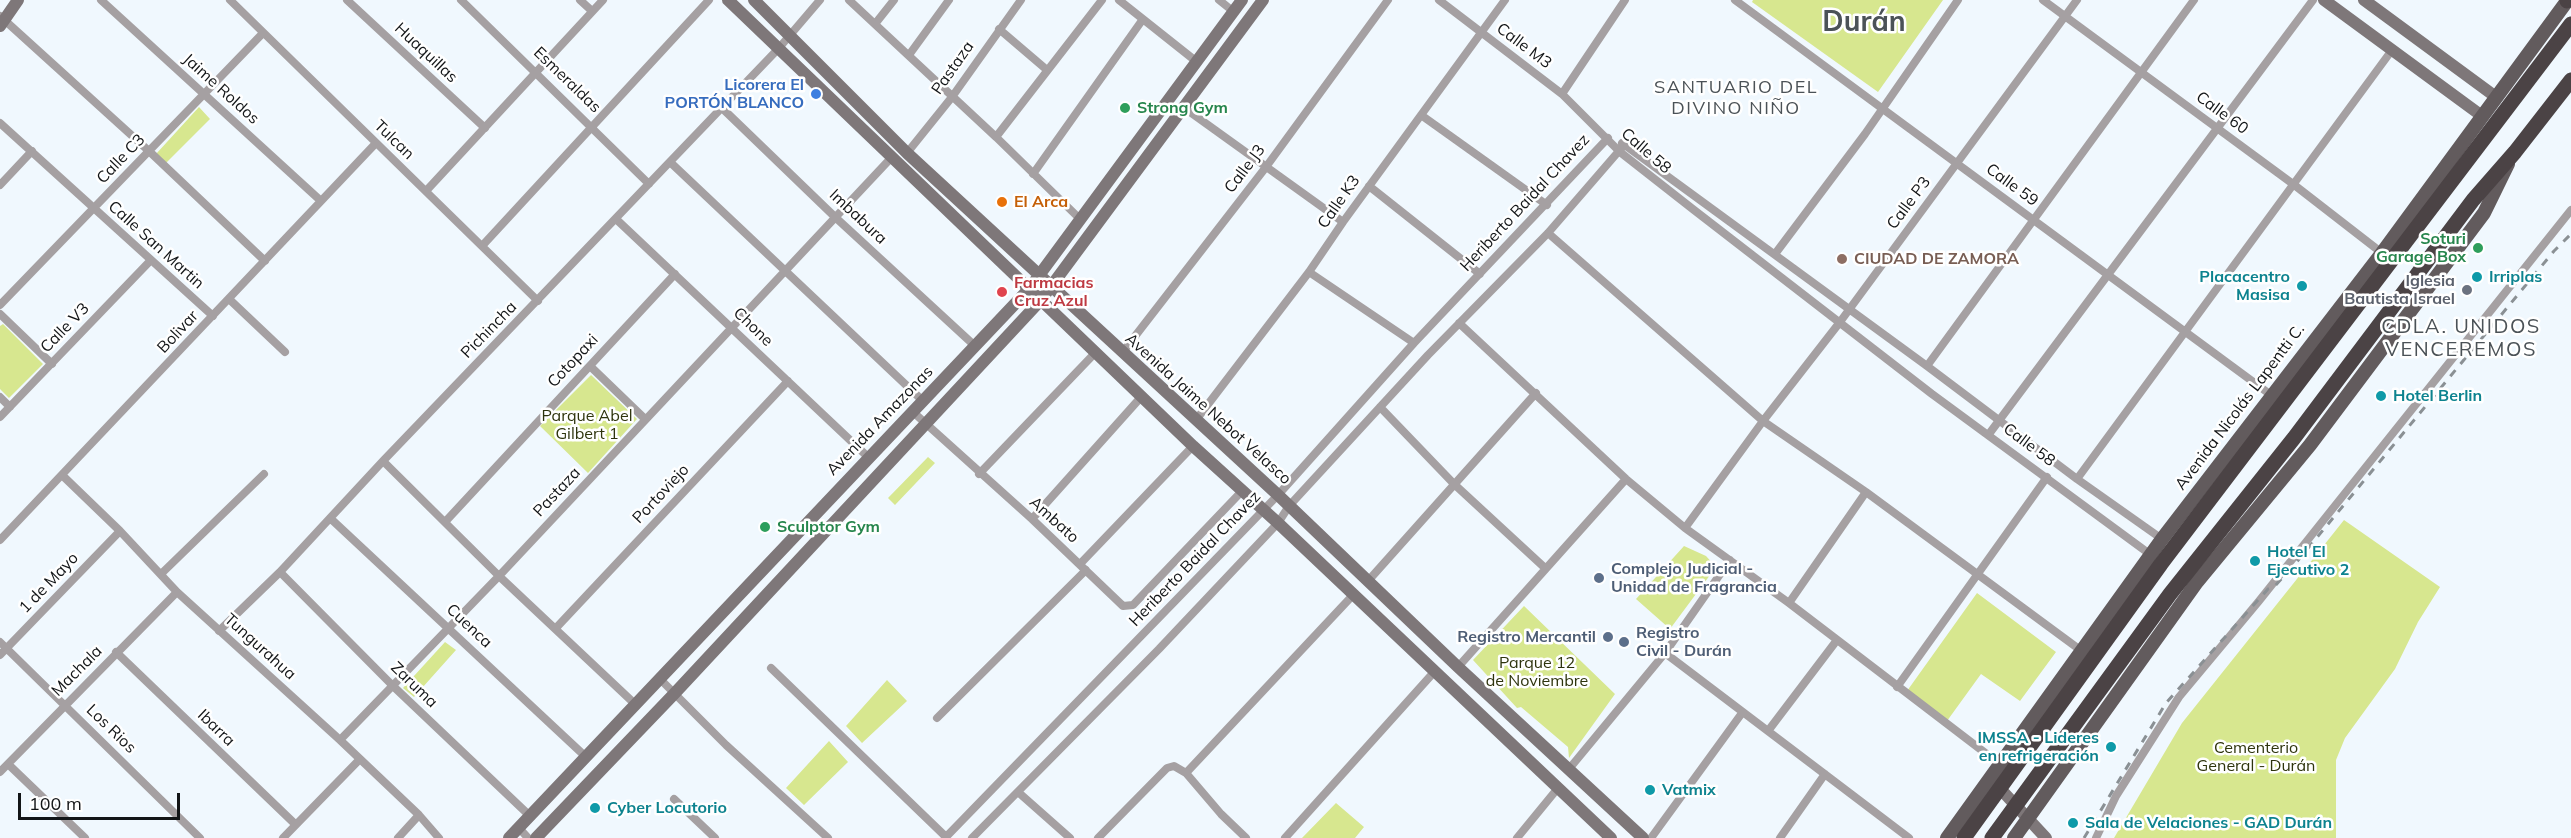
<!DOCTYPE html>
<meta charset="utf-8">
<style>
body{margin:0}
#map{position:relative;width:2571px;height:838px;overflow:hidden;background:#f0f8fe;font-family:Mulish,sans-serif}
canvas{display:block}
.scale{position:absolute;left:18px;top:793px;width:162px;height:27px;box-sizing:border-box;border:3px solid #121517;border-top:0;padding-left:8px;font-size:18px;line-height:21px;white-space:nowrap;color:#121517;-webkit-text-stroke:4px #fff;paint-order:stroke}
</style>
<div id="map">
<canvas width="2571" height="838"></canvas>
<div class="scale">100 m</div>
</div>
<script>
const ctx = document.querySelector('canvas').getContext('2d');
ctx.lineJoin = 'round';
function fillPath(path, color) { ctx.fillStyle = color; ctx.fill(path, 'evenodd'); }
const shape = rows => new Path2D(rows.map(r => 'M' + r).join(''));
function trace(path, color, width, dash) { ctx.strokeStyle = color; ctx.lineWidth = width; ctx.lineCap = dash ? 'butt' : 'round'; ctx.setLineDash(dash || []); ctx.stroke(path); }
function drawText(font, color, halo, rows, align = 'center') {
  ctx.font = font + ' Mulish,sans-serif'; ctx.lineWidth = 5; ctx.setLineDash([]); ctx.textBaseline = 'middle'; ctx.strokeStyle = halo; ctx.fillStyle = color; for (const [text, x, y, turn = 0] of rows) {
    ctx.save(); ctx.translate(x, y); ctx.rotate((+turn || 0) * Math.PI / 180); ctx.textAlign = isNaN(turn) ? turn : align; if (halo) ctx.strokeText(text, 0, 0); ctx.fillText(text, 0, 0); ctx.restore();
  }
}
fillPath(shape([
 [1753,0,1943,0,1878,92,1752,2],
 [199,107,210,119,166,163,156,154],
 [3,324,43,364,9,398,0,389,0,326],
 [591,375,637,419,588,473,540,426],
 [928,457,935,463,895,505,888,498],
 [2344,520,2440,587,2418,622,2395,669,2345,738,2336,760,2336,838,2114,838,2182,723],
 [1684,546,1706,556,1716,567,1670,629,1636,599],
 [1977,593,2056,652,2020,701,1981,674,1947,721,1907,691],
 [1524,606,1615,694,1569,758,1568,747,1521,707,1517,708,1473,660],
 [445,642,456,650,414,697,403,688],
 [887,680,907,701,862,743,846,726],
 [829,741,848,762,804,805,786,788],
 [1336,803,1364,827,1355,838,1302,838]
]), '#d7e78f');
trace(shape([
 [101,0,321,201],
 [230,0,538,301],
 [347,0,485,128],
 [461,0,649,184],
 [580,0,592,11],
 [849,0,996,137,1081,220],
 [1119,0,1197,62],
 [1219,0,1234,12],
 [1439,0,1562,94,1620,152,1694,210,1932,394,2151,555],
 [1735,0,2271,395],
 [2043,0,2293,184,2382,253],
 [0,16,150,152,265,261],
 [875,24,894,0],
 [999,29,1047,70],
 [909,55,949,0],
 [1562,94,1625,0],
 [1183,107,1343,222],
 [722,108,835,217,975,346],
 [1421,115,1547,205],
 [0,123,213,316],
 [996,137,1102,0],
 [1622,143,1927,366,2077,479,2162,539],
 [907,153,952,97,1021,0],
 [670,162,923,401],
 [1033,174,1143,19],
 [0,185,32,151],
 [1369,186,1480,274],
 [426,191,603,0],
 [616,219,868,457],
 [1548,233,1763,421,1866,492,2083,652],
 [482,246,709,0],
 [1775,254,1865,134,1958,0],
 [1309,272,1414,343],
 [229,299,285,352],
 [0,305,263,33],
 [0,314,52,364],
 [1459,323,1626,479,1685,528,1789,603,2001,765],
 [1122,353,1266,167,1388,0],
 [590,366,645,419],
 [1927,366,2194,0],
 [0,397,10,407],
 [1380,407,1454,484,1545,568],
 [913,412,1032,519,1123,606,1133,605,1243,490],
 [0,417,151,260],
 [1196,420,1309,272,1343,222,1505,0],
 [1989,434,2313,0],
 [383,461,499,576,636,705],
 [979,474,1095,353],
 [63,476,120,531,177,592,340,740,419,815,439,838],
 [2077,479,2392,50],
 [330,518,586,757],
 [1032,519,1142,396],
 [445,522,675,274],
 [1685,528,1763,421,1840,322,2077,0],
 [0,540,376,143],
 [1080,564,1193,446],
 [280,572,393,686,531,817],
 [161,574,264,474],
 [1368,581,1536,393],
 [1789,603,1866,492],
 [556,628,788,381],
 [219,631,280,572,383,461,779,48,820,0],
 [0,642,200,838],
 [116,652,295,824],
 [1665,653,1909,838],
 [0,655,120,531],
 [1458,667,1626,479],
 [771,668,946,837],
 [661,680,726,745,828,838],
 [1897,687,2047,477],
 [937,718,1086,570],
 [1768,731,1837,640],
 [340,740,499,576,891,158],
 [8,764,85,838],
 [1569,769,1665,653,1730,560],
 [0,772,177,592],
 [1186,773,1354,594],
 [1018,792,1070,838],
 [674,799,715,838],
 [519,828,528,838],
 [283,838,360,759],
 [398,838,419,815],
 [945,838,1278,495,1414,343,1608,138],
 [972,838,1159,649,1278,523,1289,506,1428,355,1548,233,1625,144],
 [1098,838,1167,768,1174,766,1186,773,1221,814,1246,838],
 [1285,838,1435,671],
 [1517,838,1558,788],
 [1651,838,1742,713],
 [1780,838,1825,774],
 [2096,838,2116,796,2179,697,2259,601,2571,210]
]), '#a5a0a2', 8);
trace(shape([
 [728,0,1193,446,1278,523,1611,838],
 [754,0,907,153,1278,495,1458,667,1643,838],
 [2324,0,2482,116],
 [2364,0,2496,97],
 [0,26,18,0],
 [1994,782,2046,838],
 [509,838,1029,289,1242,0],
 [536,838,674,694,1041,300,1263,0]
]), '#7e7779', 12);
trace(shape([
 [1947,838,2162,539,2382,253,2567,1],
 [2014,838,2197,582,2310,445,2484,213,2508,164]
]), '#625b5d', 14);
trace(shape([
 [2567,1,2568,0],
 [1964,838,2161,564,2571,24],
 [1992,838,2170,594,2294,438,2473,200,2515,152,2571,80]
]), '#4b4345', 15);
trace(shape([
 [2084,838,2166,703,2268,589,2274,587,2295,564,2554,251,2571,234]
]), '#8a9094', 3, [8, 8]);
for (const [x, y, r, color] of [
 [816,94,6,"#3f7fe0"],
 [1125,108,6,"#2e9e5b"],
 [1002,202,6,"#e8710a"],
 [2478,248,6,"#2e9e5b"],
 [1842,259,6,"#8d6e63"],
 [2477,277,6,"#0f9aa8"],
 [2302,286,6,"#0f9aa8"],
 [2467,290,6,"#6b7280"],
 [1002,292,6,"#e0444e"],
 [2381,396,6,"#0f9aa8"],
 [765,527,6,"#2e9e5b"],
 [2255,561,6,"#0f9aa8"],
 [1599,578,6,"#5c6f8a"],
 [1608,637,6,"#5c6f8a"],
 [1624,642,6,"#5c6f8a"],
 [2111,747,6,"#0f9aa8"],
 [1650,790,6,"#0f9aa8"],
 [595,808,6,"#0f9aa8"],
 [2073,823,6,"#0f9aa8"]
]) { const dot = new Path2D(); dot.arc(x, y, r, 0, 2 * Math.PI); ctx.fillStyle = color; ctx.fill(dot); trace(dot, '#fff', 2); }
drawText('16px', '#121517', '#fff', [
 ["Calle M3",1524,46,37],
 ["Huaquillas",426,53,43],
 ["Pastaza",953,68,-55],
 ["Esmeraldas",567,80,44],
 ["Jaime Roldos",221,89,42],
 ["Calle 60",2222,113,36],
 ["Tulcan",394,140,44],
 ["Calle 58",1646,151,41],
 ["Calle C3",121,159,-46],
 ["Calle J3",1245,169,-53],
 ["Calle 59",2012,185,36],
 ["Calle K3",1339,202,-55],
 ["Heriberto Baidal Chavez",1525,203,-47],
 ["Calle P3",1909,203,-53],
 ["Imbabura",858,217,43],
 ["Calle San Martin",156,245,42],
 ["Chone",753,327,44],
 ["Calle V3",65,328,-46],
 ["Pichincha",489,330,-46],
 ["Bolivar",178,332,-47],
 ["Cotopaxi",573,361,-47],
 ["Avenida Nicolás Lapentti C.",2240,407,-53],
 ["Avenida Jaime Nebot Velasco",1208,409,42],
 ["Avenida Amazonas",880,421,-46],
 ["Calle 58",2029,445,37],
 ["Pastaza",557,492,-47],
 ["Portoviejo",661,494,-47],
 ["Ambato",1054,520,42],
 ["Heriberto Baidal Chavez",1195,559,-46],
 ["1 de Mayo",49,583,-46],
 ["Cuenca",469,626,43],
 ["Tungurahua",260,647,42],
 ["Machala",77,671,-45],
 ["Zaruma",414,685,44],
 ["Ibarra",216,728,44],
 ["Los Rios",111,729,44]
]);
drawText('bold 16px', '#366cbe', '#fff', [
 ["Licorera El",804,85],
 ["PORTÓN BLANCO",804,103]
], 'right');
drawText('bold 16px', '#27864d', '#fff', [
 ["Strong Gym",1137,108],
 ["Soturi",2466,239,"right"],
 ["Garage Box",2466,257,"right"],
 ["Sculptor Gym",777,527]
], 'left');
drawText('bold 16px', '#c56008', '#fff', [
 ["El Arca",1014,202]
], 'left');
drawText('bold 16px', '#785e54', '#fff', [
 ["CIUDAD DE ZAMORA",1854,259]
], 'left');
drawText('bold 16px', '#0d838f', '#fff', [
 ["Placacentro",2290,277,"right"],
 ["Masisa",2290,295,"right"],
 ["Irriplas",2489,277],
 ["Hotel Berlin",2393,396],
 ["Hotel El",2267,552],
 ["Ejecutivo 2",2267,570],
 ["IMSSA - Lideres",2099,738,"right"],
 ["en refrigeración",2099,756,"right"],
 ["Vatmix",1662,790],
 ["Cyber Locutorio",607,808],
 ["Sala de Velaciones - GAD Durán",2085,823]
], 'left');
drawText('bold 16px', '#5b616d', '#fff', [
 ["Iglesia",2455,281],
 ["Bautista Israel",2455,299]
], 'right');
drawText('bold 16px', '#be3a42', '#fff', [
 ["Farmacias",1014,283],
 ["Cruz Azul",1014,301]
], 'left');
drawText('16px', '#2e340d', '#fff', [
 ["Parque Abel",587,416],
 ["Gilbert 1",587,434],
 ["Parque 12",1537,663],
 ["de Noviembre",1537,681],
 ["Cementerio",2256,748],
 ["General - Durán",2256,766]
]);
drawText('bold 16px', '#4e5e75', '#fff', [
 ["Complejo Judicial -",1611,569],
 ["Unidad de Fragrancia",1611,587],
 ["Registro",1636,633],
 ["Civil - Durán",1636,651],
 ["Registro Mercantil",1596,637,"right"]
], 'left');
ctx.letterSpacing = '1.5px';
drawText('18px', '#4b5257', '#fff', [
 ["SANTUARIO DEL",1736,88],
 ["DIVINO NIÑO",1736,109]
]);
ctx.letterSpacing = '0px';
ctx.letterSpacing = '1.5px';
drawText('20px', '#4b5257', '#fff', [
 ["CDLA. UNIDOS",2461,327],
 ["VENCEREMOS",2461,350]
]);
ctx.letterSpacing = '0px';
drawText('bold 28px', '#4b5257', '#fff', [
 ["Durán",1864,23]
]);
</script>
